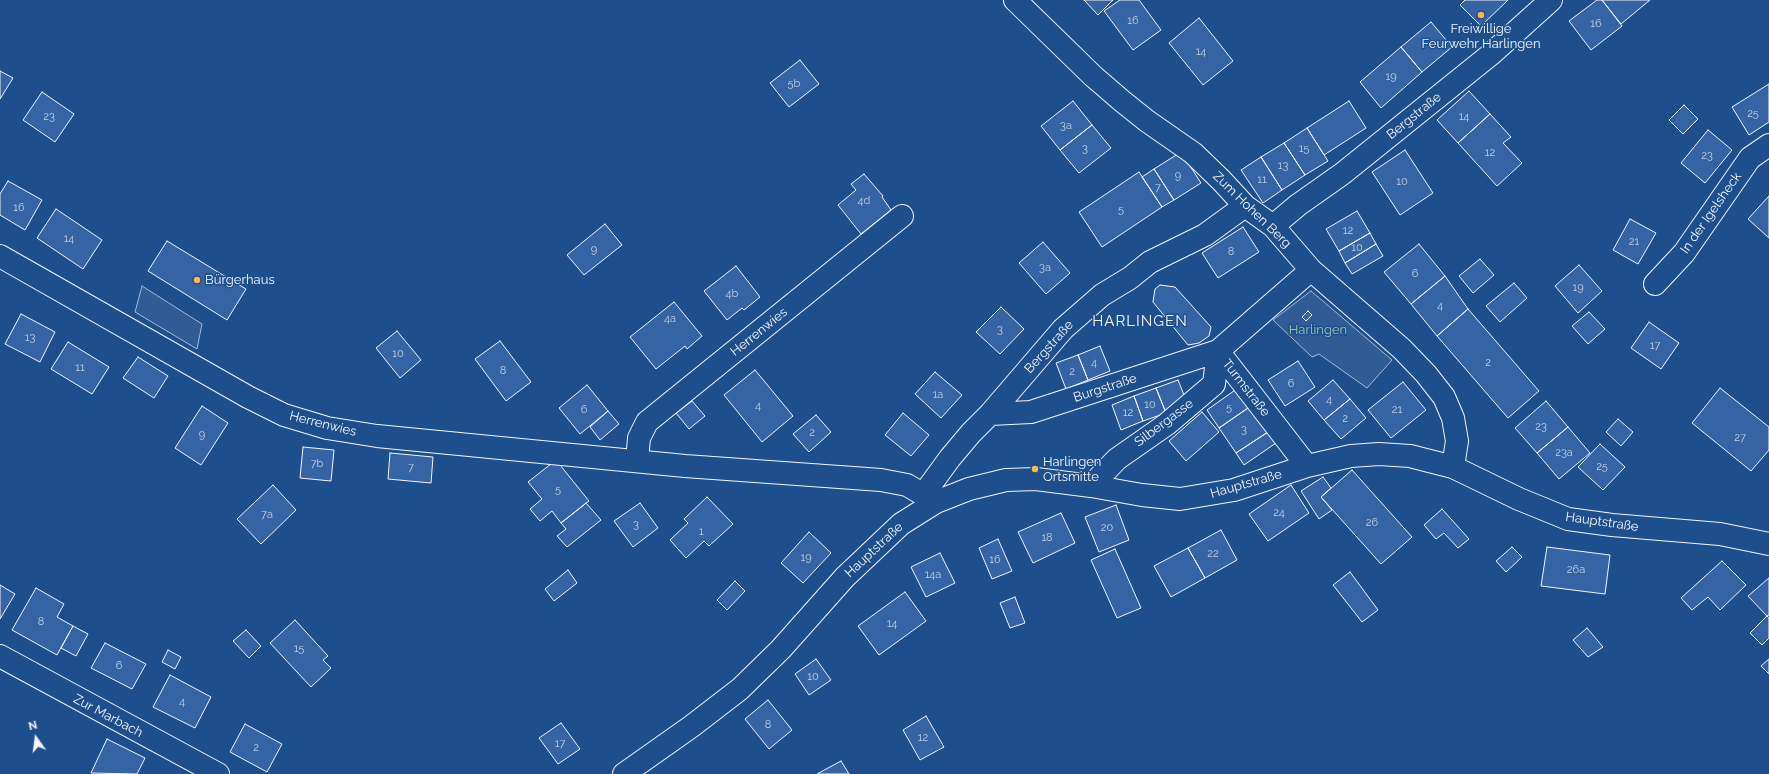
<!DOCTYPE html>
<meta charset="utf-8">
<style>
body{margin:0}
#map{position:relative;width:1769px;height:774px;overflow:hidden;background:#1f4e8c;font-family:Raleway,sans-serif}
canvas{display:block}
.north{position:absolute;left:16px;top:718px;width:40px;height:40px;-webkit-text-stroke:3px #1f4e8c;paint-order:stroke;rotate:346deg;font-size:11px;font-weight:700;line-height:16px;text-align:center;color:#f2f6ff}
.north::after{content:'';display:block;margin:auto;width:14px;height:18px;background:#f2f6ff;clip-path:polygon(50% 0,100% 100%,50% 72%,0 100%)}
</style>
<div id="map">
<canvas width="1769" height="774"></canvas>
<div class="north">N</div>
</div>
<script>
const ctx = document.querySelector('canvas').getContext('2d');
ctx.lineJoin = 'round';
function fillPath(path, color) { ctx.fillStyle = color; ctx.fill(path, 'evenodd'); }
const shape = rows => new Path2D(rows.map(r => 'M' + r).join(''));
function trace(path, color, width, dash) { ctx.strokeStyle = color; ctx.lineWidth = width; ctx.lineCap = dash ? 'butt' : 'round'; ctx.setLineDash(dash || []); ctx.stroke(path); }
function drawText(font, color, halo, rows, align = 'center') {
  ctx.font = font + ' Raleway,sans-serif'; ctx.lineWidth = 3; ctx.setLineDash([]); ctx.textBaseline = 'middle'; ctx.strokeStyle = halo; ctx.fillStyle = color; for (const [text, x, y, turn = 0] of rows) {
    ctx.save(); ctx.translate(x, y); ctx.rotate((+turn || 0) * Math.PI / 180); ctx.textAlign = isNaN(turn) ? turn : align; if (halo) ctx.strokeText(text, 0, 0); ctx.fillText(text, 0, 0); ctx.restore();
  }
}
const built = shape([
 [142,286,202,324,197,349,135,312,142,286],
 [1311,291,1392,360,1367,388,1319,354,1312,357,1273,320,1311,291]
]);
fillPath(built, '#305b95');
trace(built, '#a8bbd7', 1);
const building = shape([
 [1084,0,1113,0,1098,15,1084,0],
 [1120,0,1139,0,1161,30,1133,50,1104,11,1120,0],
 [1465,0,1508,0,1481,26,1460,5,1465,0],
 [1597,0,1602,0,1622,26,1591,50,1569,21,1597,0],
 [1602,0,1650,0,1621,24,1602,0],
 [1199,18,1233,61,1203,85,1169,43,1199,18],
 [1431,22,1452,47,1422,72,1401,47,1431,22],
 [1401,47,1422,72,1381,108,1360,82,1401,47],
 [800,60,819,84,789,107,770,83,800,60],
 [0,71,13,78,0,99,0,71],
 [1769,84,1769,122,1749,135,1732,107,1769,84],
 [1469,91,1490,114,1458,143,1437,120,1469,91],
 [42,92,74,114,55,142,23,120,42,92],
 [1073,101,1092,125,1060,150,1041,126,1073,101],
 [1349,101,1366,128,1324,155,1307,128,1349,101],
 [1684,105,1698,119,1683,134,1669,120,1684,105],
 [1490,114,1511,137,1503,143,1522,163,1497,186,1458,143,1490,114],
 [1092,125,1111,148,1079,173,1060,150,1092,125],
 [1307,128,1328,161,1305,175,1284,143,1307,128],
 [1708,130,1732,150,1705,183,1681,163,1708,130],
 [1284,143,1305,175,1282,190,1261,157,1284,143],
 [1405,150,1433,193,1400,215,1372,172,1405,150],
 [1181,152,1201,183,1174,200,1154,169,1181,152],
 [1261,157,1282,190,1263,203,1241,170,1261,157],
 [1154,169,1174,200,1162,207,1142,177,1154,169],
 [1139,172,1162,207,1102,247,1079,212,1139,172],
 [864,174,883,196,882,197,891,210,861,234,838,205,856,190,851,184,864,174],
 [8,181,42,200,25,230,0,215,0,194,8,181],
 [1769,196,1769,238,1748,219,1769,196],
 [56,209,102,240,83,269,37,238,56,209],
 [1357,211,1370,233,1339,251,1326,229,1357,211],
 [1630,219,1656,233,1638,264,1613,250,1630,219],
 [605,224,622,245,584,275,567,255,605,224],
 [1243,227,1259,252,1218,278,1202,253,1243,227],
 [1370,233,1376,244,1345,263,1339,251,1370,233],
 [167,241,246,289,227,320,148,271,167,241],
 [1043,242,1070,273,1046,294,1019,263,1043,242],
 [1376,244,1383,256,1352,274,1345,263,1376,244],
 [1419,244,1445,276,1411,304,1384,272,1419,244],
 [1480,259,1494,275,1473,293,1459,276,1480,259],
 [1579,265,1602,291,1578,313,1555,286,1579,265],
 [736,266,760,297,744,310,742,308,727,320,704,291,736,266],
 [1445,276,1468,309,1437,336,1411,304,1445,276],
 [1514,283,1527,298,1500,322,1486,306,1514,283],
 [1160,285,1175,287,1211,327,1209,336,1199,343,1188,345,1153,302,1155,289,1160,285],
 [674,302,702,336,687,349,685,346,656,369,630,337,674,302],
 [1001,307,1024,329,1000,354,976,332,1001,307],
 [1468,309,1539,391,1508,418,1437,336,1468,309],
 [1308,311,1312,315,1306,321,1302,317,1308,311],
 [1589,312,1605,329,1588,344,1572,326,1589,312],
 [21,314,55,332,40,362,5,344,21,314],
 [1649,322,1679,343,1661,369,1631,348,1649,322],
 [397,331,421,360,400,378,376,348,397,331],
 [500,341,531,382,506,401,475,359,500,341],
 [68,342,109,367,92,394,51,369,68,342],
 [1100,346,1110,371,1088,380,1078,355,1100,346],
 [1078,355,1088,380,1066,389,1056,363,1078,355],
 [138,357,168,376,154,398,123,378,138,357],
 [1298,361,1315,387,1285,406,1268,380,1298,361],
 [755,370,793,416,762,442,724,395,755,370],
 [935,372,962,395,941,418,915,394,935,372],
 [1178,380,1188,405,1166,413,1156,388,1178,380],
 [1333,380,1350,399,1324,420,1308,401,1333,380],
 [1403,382,1426,410,1391,438,1368,410,1403,382],
 [587,385,608,411,580,434,559,408,587,385],
 [1156,388,1166,413,1143,421,1134,396,1156,388],
 [1238,388,1251,406,1219,428,1207,410,1238,388],
 [1720,388,1769,427,1769,450,1751,471,1692,423,1720,388],
 [1134,396,1143,421,1121,430,1112,405,1134,396],
 [1350,399,1366,418,1341,439,1324,420,1350,399],
 [692,401,705,416,689,429,676,413,692,401],
 [1546,401,1568,427,1537,453,1515,428,1546,401],
 [202,406,228,423,201,465,175,448,202,406],
 [1251,406,1268,432,1236,453,1219,428,1251,406],
 [608,411,619,424,600,440,590,427,608,411],
 [1202,412,1219,432,1186,461,1169,441,1202,412],
 [903,413,929,435,911,456,885,435,903,413],
 [816,415,831,432,809,452,793,434,816,415],
 [1618,419,1633,432,1621,446,1606,432,1618,419],
 [1568,427,1590,453,1559,479,1537,453,1568,427],
 [1268,432,1276,443,1244,465,1236,453,1268,432],
 [1600,444,1625,467,1603,490,1578,467,1600,444],
 [303,447,334,450,331,481,300,478,303,447],
 [390,453,433,457,431,483,388,479,390,453],
 [556,460,589,501,561,523,552,511,540,521,530,509,542,499,528,482,556,460],
 [1352,470,1412,537,1381,564,1321,497,1352,470],
 [1323,477,1331,488,1321,497,1332,510,1319,519,1301,491,1323,477],
 [273,485,296,510,261,544,237,519,273,485],
 [1291,485,1309,513,1268,541,1249,514,1291,485],
 [707,497,733,524,709,546,704,541,686,558,670,540,688,523,684,519,707,497],
 [586,503,601,520,567,547,557,536,566,529,561,523,586,503],
 [640,503,658,528,633,547,614,521,640,503],
 [1116,505,1129,540,1099,552,1085,517,1116,505],
 [1442,509,1469,539,1458,548,1444,533,1436,539,1424,525,1442,509],
 [1061,513,1075,543,1033,563,1018,532,1061,513],
 [1221,530,1237,560,1205,578,1188,548,1221,530],
 [809,532,831,553,803,583,781,563,809,532],
 [998,539,1012,571,992,579,979,548,998,539],
 [1512,547,1522,557,1506,572,1496,561,1512,547],
 [1547,547,1610,555,1605,594,1541,586,1547,547],
 [1188,548,1205,578,1171,597,1154,566,1188,548],
 [1115,549,1141,608,1117,618,1091,560,1115,549],
 [940,553,955,583,926,597,911,567,940,553],
 [1722,561,1746,585,1720,610,1708,597,1692,610,1681,598,1722,561],
 [568,570,577,583,554,601,545,589,568,570],
 [1350,572,1378,610,1362,622,1333,585,1350,572],
 [1769,578,1769,615,1767,616,1748,596,1769,578],
 [735,581,745,591,727,610,717,600,735,581],
 [0,585,15,594,0,619,0,585],
 [36,588,64,604,57,617,73,626,57,655,12,630,36,588],
 [905,592,926,621,879,655,858,626,905,592],
 [1015,597,1025,623,1010,628,1000,603,1015,597],
 [1767,616,1769,618,1769,638,1762,645,1750,633,1767,616],
 [295,620,328,656,323,660,331,668,311,687,270,643,295,620],
 [73,626,88,634,76,656,61,648,73,626],
 [1587,628,1603,647,1588,657,1573,640,1587,628],
 [246,630,261,646,249,658,233,641,246,630],
 [105,643,146,664,132,689,91,668,105,643],
 [168,650,181,657,175,669,162,662,168,650],
 [816,659,831,680,809,695,795,674,816,659],
 [1769,659,1769,674,1761,666,1769,659],
 [170,675,211,697,195,728,153,707,170,675],
 [768,700,792,730,769,749,745,719,768,700],
 [926,716,944,747,920,760,903,730,926,716],
 [561,723,580,749,558,764,539,738,561,723],
 [245,724,282,744,267,772,230,752,245,724],
 [107,739,145,758,137,774,91,773,107,739],
 [841,761,849,774,817,774,841,761]
]);
fillPath(building, '#3563a3');
trace(building, '#f2f6ff', 1);
const minor = shape([
 [1015,0,1093,76,1122,101,1147,121,1193,153,1221,180,1245,206,1273,226,1311,270,1402,349,1426,374,1444,397,1453,418,1457,441,1453,467],
 [1273,226,1298,205,1342,174,1490,55,1551,0],
 [0,256,248,397,284,415,327,428,377,436,685,466,881,480,907,485,936,502],
 [1655,284,1684,253,1750,158,1769,145],
 [990,414,1031,412,1218,351,1214,384,1167,424,1117,459,1091,486],
 [637,461,639,438,647,422,902,216],
 [1307,466,1218,351,1311,270],
 [923,495,950,458,971,433,990,414,1063,329,1102,295,1130,278,1150,262,1205,235,1245,206],
 [0,656,218,774],
 [624,774,692,726,740,689,781,649,845,577,901,524,936,502,969,489,1006,480,1036,479,1091,486,1142,495,1180,499,1234,490,1307,466,1351,456,1379,454,1410,456,1453,467,1519,499,1568,519,1612,525,1720,534,1769,544]
]);
trace(minor, '#f2f6ff', 24);
trace(minor, '#1f4e8c', 22);
for (const [x, y, r, color] of [
 [1481,15,4,"#ffb74d"],
 [197,280,4,"#ffb74d"],
 [1035,469,4,"#ffb74d"]
]) { const dot = new Path2D(); dot.arc(x, y, r, 0, 2 * Math.PI); ctx.fillStyle = color; ctx.fill(dot); trace(dot, '#1f4e8c', 1.5); }
drawText('11px', '#c3d1e8', null, [
 ["16",1133,21],
 ["16",1596,24],
 ["14",1201,52],
 ["19",1391,77],
 ["5b",794,84],
 ["25",1753,114],
 ["23",49,117],
 ["14",1464,117],
 ["3a",1066,126],
 ["3",1085,149],
 ["15",1304,149],
 ["12",1490,153],
 ["23",1707,156],
 ["13",1283,166],
 ["9",1178,176],
 ["11",1262,180],
 ["10",1402,182],
 ["7",1158,188],
 ["4d",864,201],
 ["16",19,208],
 ["5",1121,210],
 ["12",1348,231],
 ["14",69,239],
 ["21",1634,242],
 ["10",1357,248],
 ["9",594,250],
 ["8",1231,252],
 ["3a",1045,268],
 ["6",1415,274],
 ["19",1578,288],
 ["4b",732,294],
 ["4",1440,306],
 ["4a",670,319],
 ["3",1000,330],
 ["13",30,338],
 ["17",1655,346],
 ["10",398,354],
 ["4",1094,363],
 ["2",1488,363],
 ["11",80,368],
 ["8",503,371],
 ["2",1072,372],
 ["6",1291,384],
 ["1a",938,395],
 ["4",1329,400],
 ["10",1150,405],
 ["4",758,406],
 ["5",1229,408],
 ["6",584,410],
 ["21",1397,410],
 ["12",1128,413],
 ["2",1345,419],
 ["23",1541,427],
 ["3",1244,430],
 ["2",812,433],
 ["9",202,435],
 ["27",1740,438],
 ["23a",1564,453],
 ["7b",317,464],
 ["25",1602,467],
 ["7",411,468],
 ["5",558,490],
 ["24",1279,513],
 ["7a",267,515],
 ["26",1372,523],
 ["3",636,525],
 ["20",1107,528],
 ["1",701,532],
 ["18",1047,538],
 ["22",1213,554],
 ["19",806,558],
 ["16",995,560],
 ["26a",1576,570],
 ["14a",933,575],
 ["8",41,622],
 ["14",892,624],
 ["15",299,649],
 ["6",119,666],
 ["10",813,677],
 ["4",182,702],
 ["8",768,725],
 ["12",923,738],
 ["17",560,744],
 ["2",256,748]
]);
drawText('13px', '#f2f6ff', '#1f4e8c', [
 ["Freiwillige",1481,29,"center"],
 ["Feurwehr Harlingen",1481,44,"center"],
 ["Bürgerhaus",205,280],
 ["Harlingen",1043,462],
 ["Ortsmitte",1043,477]
], 'left');
drawText('13px', '#f2f6ff', '#1f4e8c', [
 ["Bergstraße",1414,116,-39],
 ["Zum Hohen Berg",1252,210,44],
 ["In der Igelsheck",1711,213,-55],
 ["Herrenwies",759,332,-39],
 ["Bergstraße",1049,347,-48],
 ["Burgstraße",1105,388,-18],
 ["Turmstraße",1246,388,52],
 ["Silbergasse",1164,423,-37],
 ["Herrenwies",323,424,14],
 ["Hauptstraße",1246,484,-16],
 ["Hauptstraße",1602,522,8],
 ["Hauptstraße",874,550,-43],
 ["Zur Marbach",108,716,28]
]);
drawText('13px', '#97c8a6', '#1f4e8c', [
 ["Harlingen",1318,330]
]);
ctx.letterSpacing = '1px';
drawText('15px', '#f2f6ff', '#1f4e8c', [
 ["HARLINGEN",1140,321]
]);
ctx.letterSpacing = '0px';
</script>
